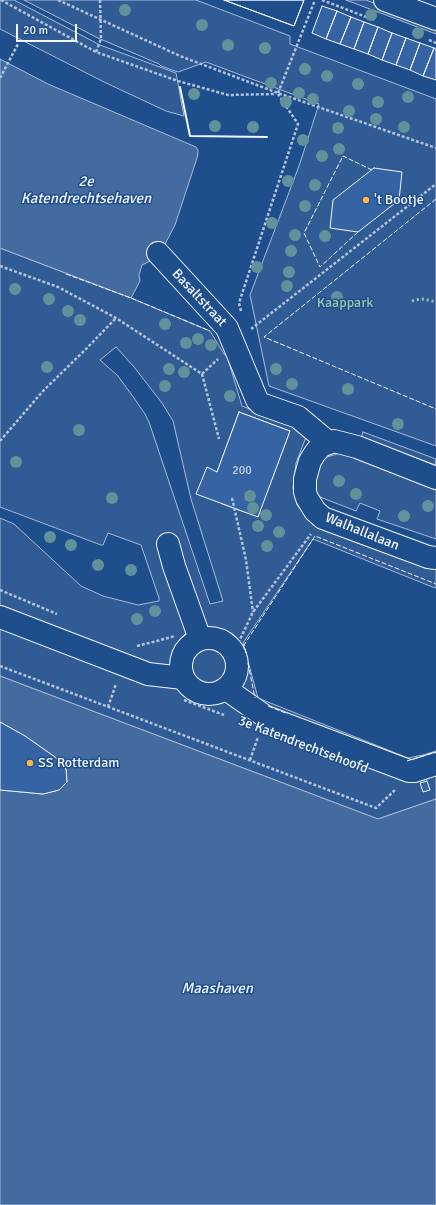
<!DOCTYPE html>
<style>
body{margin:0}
#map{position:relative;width:436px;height:1205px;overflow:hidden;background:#1f4e8c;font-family:Signika,sans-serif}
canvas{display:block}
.scale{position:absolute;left:16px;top:24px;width:61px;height:18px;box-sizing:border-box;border:2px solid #f2f6ff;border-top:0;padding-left:5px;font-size:12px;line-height:14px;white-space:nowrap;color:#f2f6ff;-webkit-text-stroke:3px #1f4e8c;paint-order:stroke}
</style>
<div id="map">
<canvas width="436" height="1205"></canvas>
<div class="scale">20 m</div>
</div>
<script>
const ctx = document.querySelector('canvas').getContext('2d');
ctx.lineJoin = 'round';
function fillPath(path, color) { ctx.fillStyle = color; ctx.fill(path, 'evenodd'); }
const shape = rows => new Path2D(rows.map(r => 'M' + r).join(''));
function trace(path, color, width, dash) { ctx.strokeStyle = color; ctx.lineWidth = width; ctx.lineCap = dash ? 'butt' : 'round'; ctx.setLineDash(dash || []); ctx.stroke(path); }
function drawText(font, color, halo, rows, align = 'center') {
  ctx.font = font + ' Signika,sans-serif'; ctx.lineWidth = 3; ctx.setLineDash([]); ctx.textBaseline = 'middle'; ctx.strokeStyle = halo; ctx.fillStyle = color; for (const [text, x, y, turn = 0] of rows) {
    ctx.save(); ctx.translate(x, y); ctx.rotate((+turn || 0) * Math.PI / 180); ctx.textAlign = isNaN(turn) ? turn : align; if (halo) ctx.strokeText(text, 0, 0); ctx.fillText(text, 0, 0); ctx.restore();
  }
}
const built = shape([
 [0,0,14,0,100,45,176,73,184,116,166,111,104,82,0,29,0,0],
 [24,0,196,0,290,36,290,44,436,99,436,446,269,386,250,295,299,166,319,104,206,62,178,72,161,66,159,64,98,38,24,0],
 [346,0,366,0,436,27,436,34,346,0],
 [0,248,131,298,210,331,224,354,227,356,242,406,308,432,296,463,293,488,297,505,313,524,432,569,436,568,436,587,435,588,313,539,243,643,258,698,408,758,423,755,436,751,436,799,378,819,0,676,0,518,14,524,81,586,103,596,138,605,159,601,159,598,141,545,108,533,103,545,101,545,0,507,0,248],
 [116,347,134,367,162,403,173,421,191,499,223,601,210,604,149,422,145,414,134,398,118,376,100,360,116,347],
 [239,412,290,431,266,495,244,512,222,504,216,472,217,472,239,412],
 [363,432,436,459,435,465,361,438,363,432],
 [340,453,347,453,436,487,436,539,377,519,380,511,360,503,356,511,315,495,313,478,324,458,340,453]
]);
fillPath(built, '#305b95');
trace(built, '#a8bbd7', 1);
const water = shape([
 [0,59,48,84,196,147,198,150,198,153,197,158,175,225,163,248,150,261,142,265,139,275,140,281,131,298,0,248,0,59],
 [0,676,378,819,436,799,436,1205,0,1205,0,790,43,794,59,790,67,782,66,769,55,757,25,736,0,722,0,676]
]);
fillPath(water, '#446ba0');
trace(water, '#a8bbd7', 1);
const building = shape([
 [224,0,304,0,294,26,224,0],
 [224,0,304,0,294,26,224,0],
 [322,6,337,11,326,39,312,33,322,6],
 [337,11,351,17,340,44,326,39,337,11],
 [351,17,364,22,354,49,340,44,351,17],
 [364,22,378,27,368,54,354,49,364,22],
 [378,27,392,33,382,60,368,54,378,27],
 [392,33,406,38,396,65,382,60,392,33],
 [406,38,420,43,410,70,396,65,406,38],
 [420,43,434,48,423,76,410,70,420,43],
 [434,48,436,49,436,80,423,76,434,48],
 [374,168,402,172,399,200,358,232,330,228,333,200,374,168],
 [239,412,290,431,258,517,196,494,207,467,217,472,239,412],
 [0,722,25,736,55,757,66,769,67,782,59,790,43,794,0,790,0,722],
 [427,781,430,790,423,792,420,783,427,781]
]);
fillPath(building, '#3563a3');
trace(building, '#f2f6ff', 1);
const minor = shape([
 [385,0,436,19],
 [158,253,227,328,257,400,261,404,298,417,329,443],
 [436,478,357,447,334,441,321,446,315,453,310,461,305,479,305,492,307,498,315,511,323,518,428,557,436,558],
 [168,544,174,566,200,639],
 [0,617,148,674,183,678],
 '181 666a28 28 0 1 1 56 0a28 28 0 1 1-56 0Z',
 [226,689,266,717,409,771,414,771,436,764]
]);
trace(minor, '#f2f6ff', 24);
trace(shape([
 [1,0,96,52,178,81,228,95,275,94],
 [58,0,180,56,278,93,436,148],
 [322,0,374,20],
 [429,40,436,43],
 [96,52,101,39,100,0],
 [0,78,18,44],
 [278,93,315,0],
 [0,266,58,287,116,318,202,374],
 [241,311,239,303,298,124,278,94],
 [251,329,436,184],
 [202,374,218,359],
 [202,374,219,439],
 [0,441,43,391,85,350,116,318],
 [232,498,246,560,253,612],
 [0,590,57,614],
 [137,646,157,641,175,636],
 [234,652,253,612,311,534],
 [0,666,376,808,396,789],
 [184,700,224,715],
 [108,707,116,684],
 [250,760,258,737]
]), '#b3c4dc', 2.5, [3, 2]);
trace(minor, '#1f4e8c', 22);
trace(shape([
 [412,301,415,300,424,299,436,302]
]), '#97c8a6', 3, [2, 3]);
trace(shape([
 [436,199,264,337,436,409],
 [358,232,320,267,304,233,343,156,372,170],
 [66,274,131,298,210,331],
 [246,653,244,645,315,536,436,584],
 [248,663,255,698],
 [268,706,288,714],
 [407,761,436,752]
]), '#f2f6ff', 1, [5, 2]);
trace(shape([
 [180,87,190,136,267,137]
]), '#f2f6ff', 2);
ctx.fillStyle = '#61919a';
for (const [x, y] of [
 [125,10],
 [371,15],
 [202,25],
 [418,33],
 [228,45],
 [265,48],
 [305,69],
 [327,76],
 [271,83],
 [358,84],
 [299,93],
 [194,94],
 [408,97],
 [313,99],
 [286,102],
 [378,102],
 [349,111],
 [376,119],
 [215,126],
 [253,127],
 [404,127],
 [338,128],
 [303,140],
 [339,149],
 [322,156],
 [288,181],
 [315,185],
 [305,206],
 [272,223],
 [295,235],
 [325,236],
 [291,251],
 [257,267],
 [289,272],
 [287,286],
 [15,289],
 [337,297],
 [49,299],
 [68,311],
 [80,320],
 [165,324],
 [198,339],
 [186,343],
 [211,345],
 [47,367],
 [169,369],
 [276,369],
 [184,372],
 [292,384],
 [165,386],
 [348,389],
 [230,396],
 [398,424],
 [79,430],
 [16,462],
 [339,481],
 [356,494],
 [250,496],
 [112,498],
 [428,506],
 [253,508],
 [266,515],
 [404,516],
 [258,526],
 [279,532],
 [50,537],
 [71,545],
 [267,546],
 [98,565],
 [131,570],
 [155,611],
 [137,619]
]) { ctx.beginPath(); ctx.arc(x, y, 6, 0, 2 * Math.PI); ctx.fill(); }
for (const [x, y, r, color] of [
 [366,200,4,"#ffb74d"],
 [30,763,4,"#ffb74d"]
]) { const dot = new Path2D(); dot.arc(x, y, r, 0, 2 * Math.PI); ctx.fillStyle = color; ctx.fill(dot); trace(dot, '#1f4e8c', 1.5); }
drawText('12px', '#c3d1e8', null, [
 ["200",242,471]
]);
drawText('14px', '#f2f6ff', '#1f4e8c', [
 ["'t Bootje",374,200],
 ["SS Rotterdam",38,763]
], 'left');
drawText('14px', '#f2f6ff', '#1f4e8c', [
 ["Basaltstraat",199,298,47],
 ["Walhallalaan",362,532,22],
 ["3e Katendrechtsehoofd",303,745,21]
]);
drawText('14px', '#97c8a6', '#1f4e8c', [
 ["Kaappark",345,303]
]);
drawText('italic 15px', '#f2f6ff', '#1f4e8c', [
 ["2e",86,182],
 ["Katendrechtsehaven",86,199],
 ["Maashaven",217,989]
]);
</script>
